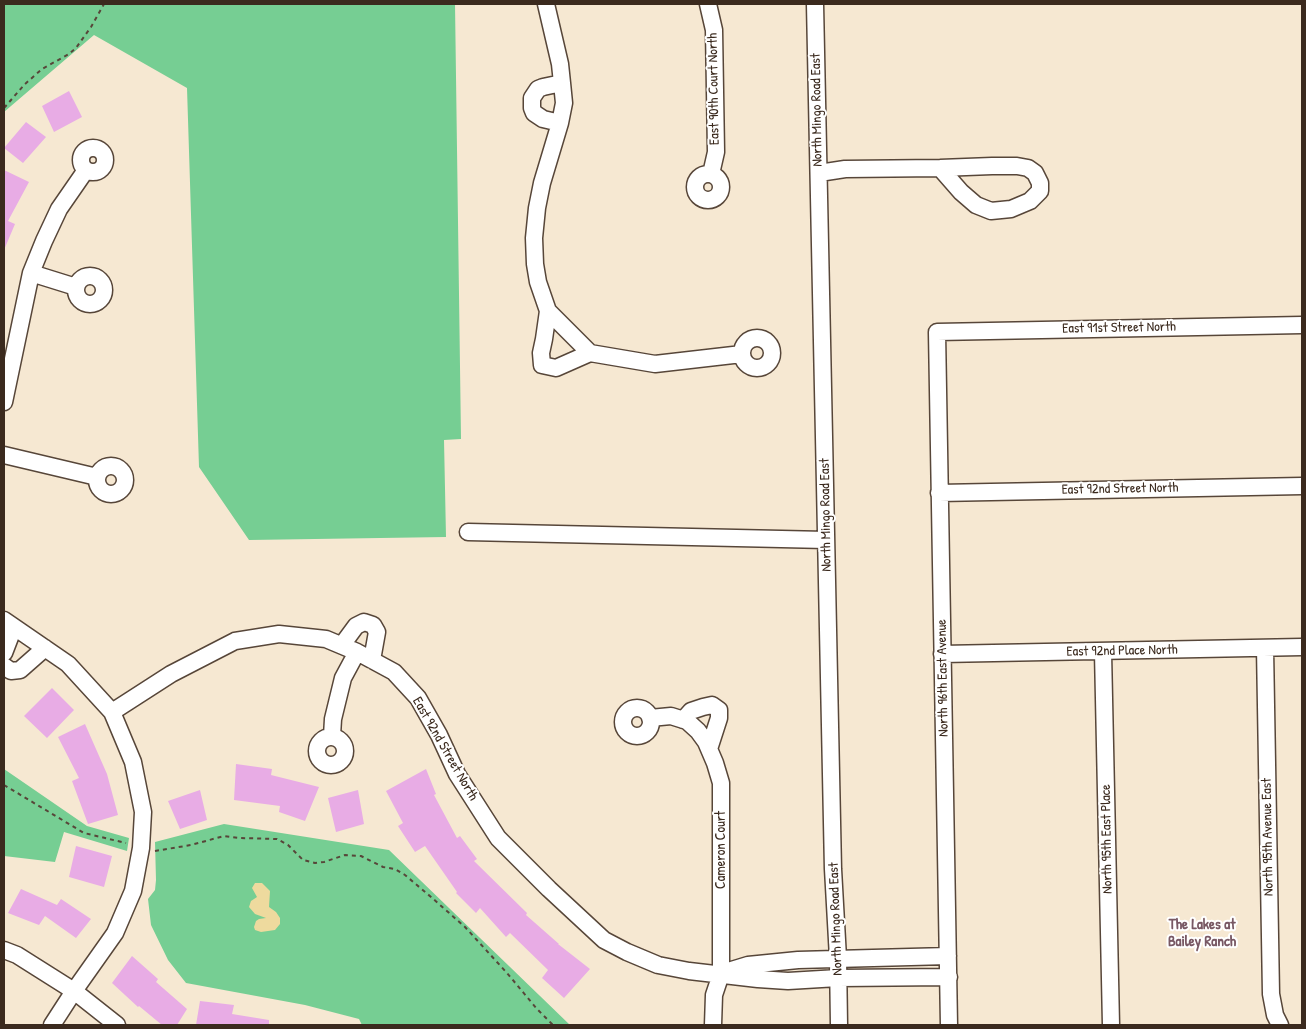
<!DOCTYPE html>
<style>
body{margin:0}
#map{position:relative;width:1306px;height:1029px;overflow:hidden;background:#f6e8d2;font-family:"Patrick Hand",sans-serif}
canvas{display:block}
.frame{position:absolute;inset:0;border:5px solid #3b2a1e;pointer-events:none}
</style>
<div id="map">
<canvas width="1306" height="1029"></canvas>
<div class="frame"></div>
</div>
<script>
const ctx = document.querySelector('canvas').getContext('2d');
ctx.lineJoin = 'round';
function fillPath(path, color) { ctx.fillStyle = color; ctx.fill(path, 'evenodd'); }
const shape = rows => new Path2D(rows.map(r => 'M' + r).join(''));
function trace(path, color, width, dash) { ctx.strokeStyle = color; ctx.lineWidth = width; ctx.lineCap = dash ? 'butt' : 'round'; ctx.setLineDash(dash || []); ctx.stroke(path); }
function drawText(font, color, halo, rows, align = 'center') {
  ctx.font = font + ' "Patrick Hand",sans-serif'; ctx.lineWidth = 4; ctx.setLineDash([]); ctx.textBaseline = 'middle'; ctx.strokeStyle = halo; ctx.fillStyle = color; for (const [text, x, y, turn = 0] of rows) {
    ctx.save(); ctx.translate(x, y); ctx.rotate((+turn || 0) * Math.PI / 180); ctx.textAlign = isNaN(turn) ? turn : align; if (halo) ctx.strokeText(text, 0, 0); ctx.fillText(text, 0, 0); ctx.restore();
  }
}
fillPath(shape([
 [4,4,455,4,461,439,444,440,446,537,249,540,199,467,187,88,94,35,4,112],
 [4,769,87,826,129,838,127,851,64,832,55,862,4,856],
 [224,824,389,850,570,1025,362,1025,359,1019,305,1005,186,983,168,960,151,925,148,899,155,890,156,880,155,842]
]), '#76ce93');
fillPath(shape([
 [255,883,262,883,270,891,269,907,276,912,280,918,280,924,275,930,261,932,255,930,254,927,256,921,259,919,266,918,255,914,249,907,251,901,257,897,252,888]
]), '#eeda9e');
fillPath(shape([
 [69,91,82,117,54,132,42,106],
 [26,122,46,137,23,163,4,148],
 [4,170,29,182,8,221,15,224,4,250],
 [52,688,74,710,47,738,24,716],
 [85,724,107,774,118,815,88,824,72,781,79,778,58,737],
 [236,764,272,769,271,775,319,787,305,821,279,812,280,806,234,800],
 [426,769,436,794,434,795,457,838,460,836,477,859,474,861,527,913,526,915,559,944,558,944,590,969,564,998,542,978,548,970,510,933,506,937,480,908,476,913,456,893,457,892,425,846,415,852,398,826,403,823,386,791],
 [200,790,207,820,180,829,168,801],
 [358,790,364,824,336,832,328,798],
 [76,846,112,856,104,887,69,877],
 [21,889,57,905,61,899,91,919,76,938,45,916,39,925,8,913],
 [132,956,158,979,156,982,187,1009,177,1025,162,1025,139,1006,138,1007,112,983],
 [200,1001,234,1005,232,1014,269,1020,269,1025,196,1025]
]), '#e8ace5');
const minor = shape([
 [546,4,560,64,562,83],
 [708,4,714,30,716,152,711,174],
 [815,4,833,869,838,958,839,1025],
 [560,123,543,119,534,113,532,108,532,98,538,89,543,87,562,83,564,103,560,123,542,183,537,208,534,238,535,264,538,282,548,311,590,353,655,364,742,354],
 '81 160a12 12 0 1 1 24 0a12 12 0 1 1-24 0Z',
 [819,173,845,169,940,168,992,166,1017,166,1028,168,1035,173,1040,183,1040,191,1030,201,1011,209,991,211,976,205,961,192,940,168],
 '695 187a13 13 0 1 1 26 0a13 13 0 1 1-26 0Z',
 [31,273,76,287],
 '76 290a14 14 0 1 1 28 0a14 14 0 1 1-28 0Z',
 [548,311,544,339,541,353,542,365,556,368,590,353],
 '742 353a15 15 0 1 1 30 0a15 15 0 1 1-30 0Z',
 [4,402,31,273,44,241,59,209,86,170],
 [4,455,97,477],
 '97 480a14 14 0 1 1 28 0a14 14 0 1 1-28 0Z',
 [939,493,1302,486],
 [468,532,826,540],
 [4,620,68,664,112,712,133,762,143,812,141,848,133,891,115,933,74,991,52,1025],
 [342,645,356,626,364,622,373,625,377,632,372,660],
 [1265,648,1271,994,1275,1015,1280,1025],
 [1103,652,1111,1025],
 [4,653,14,627],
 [942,654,1302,647],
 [4,666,11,671,20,670,45,648],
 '623 722a14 14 0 1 1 28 0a14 14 0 1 1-28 0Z',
 [112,712,171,674,235,641,279,634,326,639,357,652,394,672,418,698,439,735,457,774,498,838,549,889,604,940,627,952,658,965,689,971,758,979,788,981,838,978,949,977],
 [650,718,671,716,687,721,698,731,706,742,715,763,721,783,721,974,714,995,713,1025],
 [683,720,691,711,703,707,712,705,719,710,719,718,709,749],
 [332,736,333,719,343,678,357,652],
 '317 751a14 14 0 1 1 28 0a14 14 0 1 1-28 0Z',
 [4,950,17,955,74,991,117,1025],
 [725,972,748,965,798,960,948,956],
 [949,1025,937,332,1302,325]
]);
trace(minor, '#574639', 19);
trace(shape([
 [4,108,25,84,42,69,69,54,76,48,91,27,104,4],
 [4,785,84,833,126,843],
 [155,851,191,845,224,836,239,838,277,839,288,845,303,860,315,863,324,862,345,855,361,856,383,867,395,869,405,875,431,897,465,927,507,973,537,1009,553,1025]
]), '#574639', 2, [4, 4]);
trace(minor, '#fff', 16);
drawText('14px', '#3b2a1e', '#fff', [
 ["East 90th Court North",714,89,-91],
 ["North Mingo Road East",817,110,-91],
 ["East 91st Street North",1119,328,-1],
 ["East 92nd Street North",1120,489,-1],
 ["North Mingo Road East",826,515,-91],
 ["East 92nd Place North",1122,651,-1],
 ["North 96th East Avenue",943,678,-91],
 ["East 92nd Street North",445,749,60],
 ["North 95th Avenue East",1268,837,-91],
 ["North 95th East Place",1107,839,-91],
 ["Cameron Court",721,850,-90],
 ["North Mingo Road East",836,919,-92]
]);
drawText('bold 15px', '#785864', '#fff', [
 ["The Lakes at",1202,925],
 ["Bailey Ranch",1202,942]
]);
</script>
